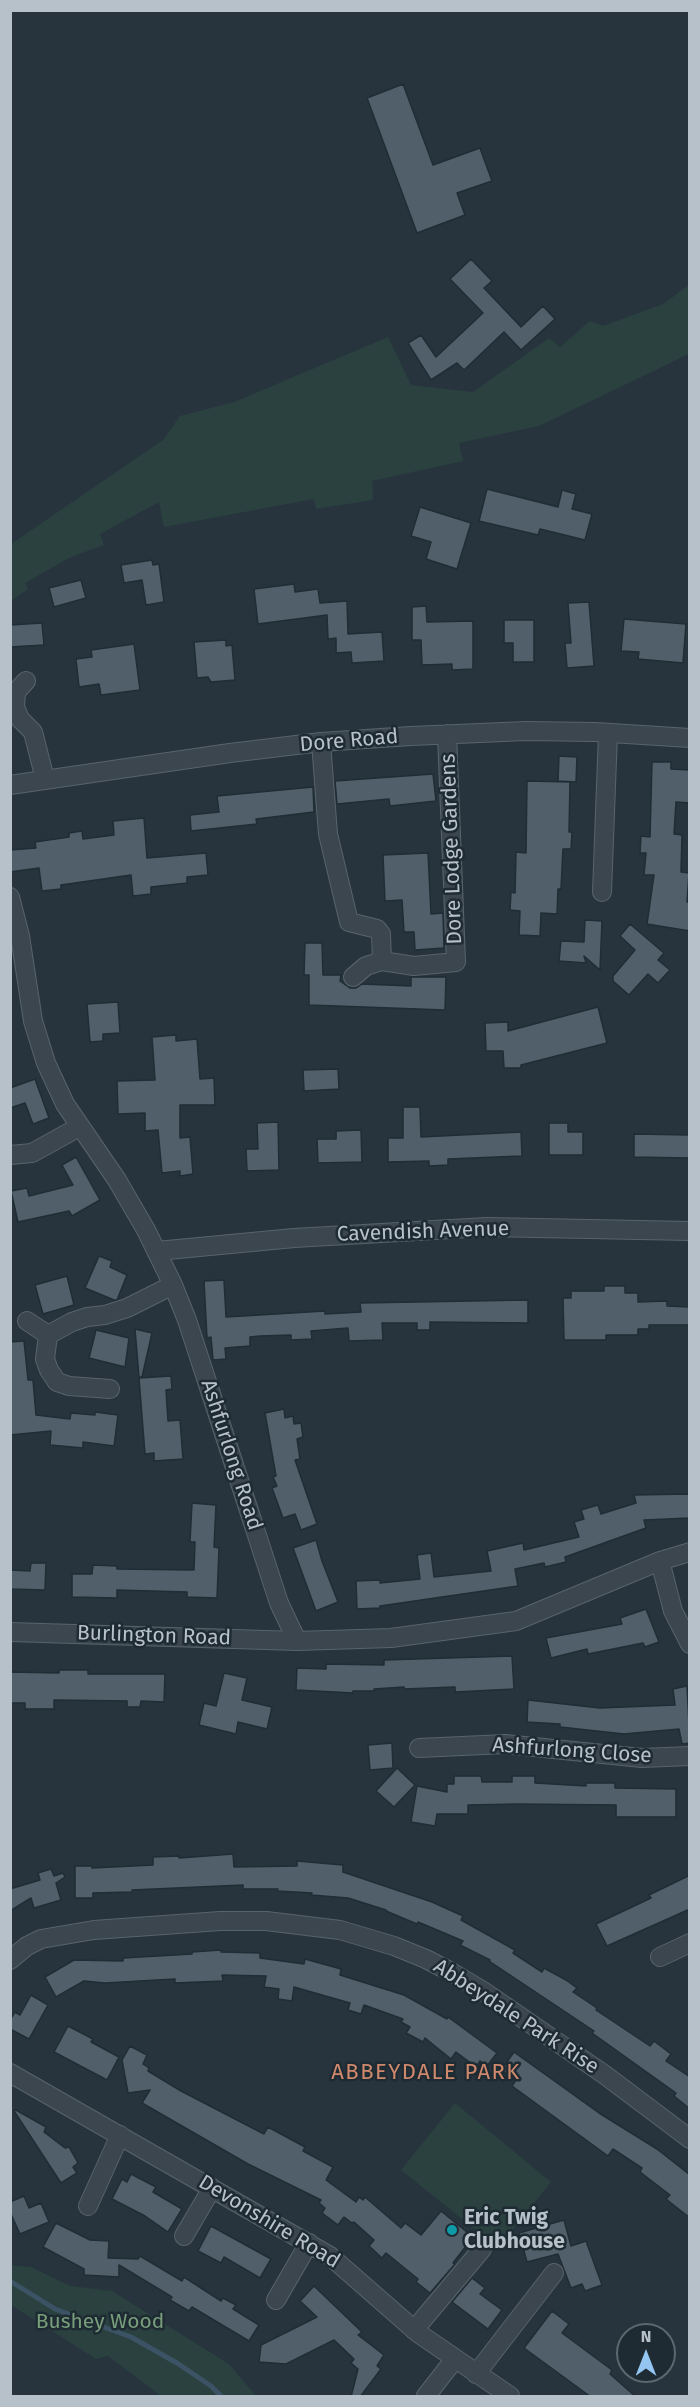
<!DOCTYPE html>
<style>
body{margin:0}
#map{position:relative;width:700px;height:2407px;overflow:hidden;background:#27343e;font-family:"Fira Sans",sans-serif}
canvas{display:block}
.frame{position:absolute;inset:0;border:12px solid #b7c1c9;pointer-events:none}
.north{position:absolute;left:616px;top:2323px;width:60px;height:60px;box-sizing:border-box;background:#1f2b33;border:2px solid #5c676f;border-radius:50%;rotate:0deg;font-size:16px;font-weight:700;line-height:24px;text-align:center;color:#b7c1c9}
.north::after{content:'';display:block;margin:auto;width:21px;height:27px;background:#94c6f1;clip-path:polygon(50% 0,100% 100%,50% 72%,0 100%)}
</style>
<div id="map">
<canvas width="700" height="2407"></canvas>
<div class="frame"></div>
<div class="north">N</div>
</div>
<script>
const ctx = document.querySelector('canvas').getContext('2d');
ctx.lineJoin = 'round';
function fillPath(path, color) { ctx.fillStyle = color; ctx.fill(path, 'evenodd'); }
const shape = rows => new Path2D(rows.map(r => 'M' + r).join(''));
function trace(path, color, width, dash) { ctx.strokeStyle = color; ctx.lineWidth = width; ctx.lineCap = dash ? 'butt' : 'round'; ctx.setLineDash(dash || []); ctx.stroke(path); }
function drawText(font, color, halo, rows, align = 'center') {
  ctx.font = font + ' "Fira Sans",sans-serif'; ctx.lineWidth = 5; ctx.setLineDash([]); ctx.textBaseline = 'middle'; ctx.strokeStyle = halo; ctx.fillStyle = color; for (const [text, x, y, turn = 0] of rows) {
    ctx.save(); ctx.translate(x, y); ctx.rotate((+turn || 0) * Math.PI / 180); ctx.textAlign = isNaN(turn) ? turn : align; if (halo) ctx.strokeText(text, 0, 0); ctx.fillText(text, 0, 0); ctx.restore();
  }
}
fillPath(shape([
 [689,285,689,354,539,426,459,443,463,461,372,481,373,500,316,509,314,499,164,527,159,502,100,534,104,545,71,557,25,583,28,589,11,601,11,544,163,440,180,416,234,402,388,337,411,385,473,392,549,338,560,347,590,321,603,326,663,304],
 [455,2103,551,2182,498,2248,401,2170],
 [11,2265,31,2267,70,2286,112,2291,229,2364,256,2396,161,2396,108,2356,96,2359,11,2305]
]), '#2a413f');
trace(shape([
 [10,2281,55,2309,131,2337,177,2363,211,2386,221,2396]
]), '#3b5364', 5);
const building = shape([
 [403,84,433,165,480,148,492,181,457,193,465,215,417,233,367,98,403,84],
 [471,259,492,281,484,288,521,327,543,306,555,319,521,350,504,332,464,370,457,363,431,380,408,343,421,335,436,357,483,313,450,279,471,259],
 [487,489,558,507,562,490,576,494,572,509,592,514,585,540,540,529,538,535,479,521,487,489],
 [420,507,471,523,457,569,426,559,431,542,411,536,420,507],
 [152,560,153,565,159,564,164,602,146,605,142,580,124,583,121,565,152,560],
 [81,580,86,598,54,607,49,588,81,580],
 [294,584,295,592,318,589,320,603,347,601,348,634,382,632,384,661,352,663,351,652,336,653,336,638,328,639,327,615,258,624,254,589,294,584],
 [589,602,594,666,567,668,565,643,571,643,568,603,589,602],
 [426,606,427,622,473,621,473,669,452,670,452,664,422,665,421,640,412,640,412,607,426,606],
 [624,619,686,624,683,663,638,659,639,652,621,651,624,619],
 [504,620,534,620,534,662,513,662,513,643,504,643,504,620],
 [42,623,44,645,10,647,10,625,42,623],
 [226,640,226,646,232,645,235,680,211,682,208,677,197,678,194,642,226,640],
 [134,644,140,690,101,695,99,684,79,687,76,659,92,657,91,650,134,644],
 [559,756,577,757,576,782,558,781,559,756],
 [652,762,671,762,671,769,690,770,690,803,676,802,674,834,682,835,681,872,689,873,687,902,690,902,690,931,647,924,654,875,644,875,646,853,640,853,641,836,650,837,652,762],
 [433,774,436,801,390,806,389,799,337,804,335,781,433,774],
 [527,781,570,782,569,832,572,832,571,849,563,849,561,889,558,889,557,914,541,913,540,936,519,935,520,911,510,910,511,892,515,893,516,852,526,853,527,781],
 [313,787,314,812,256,819,257,824,191,831,190,815,219,812,217,796,313,787],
 [144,818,147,858,206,853,208,875,187,877,187,883,151,887,151,894,133,896,131,875,61,885,61,889,42,891,39,868,10,872,10,850,36,848,35,842,69,837,69,833,82,831,83,839,114,835,113,821,144,818],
 [428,853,431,914,443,913,444,948,415,950,414,932,404,932,402,900,385,901,383,855,428,853],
 [585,920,602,921,600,970,584,956,586,963,559,961,561,941,584,942,585,920],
 [630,924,664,953,658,960,670,970,658,983,648,974,629,995,613,981,613,976,635,950,620,936,630,924],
 [305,943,322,943,323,975,341,975,340,981,350,988,356,988,362,984,411,986,411,977,446,977,445,1010,309,1005,309,975,304,975,305,943],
 [118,1002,120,1033,103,1034,103,1041,90,1042,87,1004,118,1002],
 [598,1007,607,1043,521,1065,521,1068,504,1068,503,1051,486,1051,485,1023,508,1022,508,1031,598,1007],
 [176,1035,176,1041,197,1039,200,1079,214,1078,215,1105,180,1105,180,1138,190,1137,193,1174,180,1176,180,1171,162,1173,158,1130,145,1131,145,1113,118,1114,117,1081,155,1080,152,1037,176,1035],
 [338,1069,339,1089,304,1091,303,1070,338,1069],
 [35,1079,49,1118,33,1124,25,1103,10,1108,10,1088,35,1079],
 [403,1107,420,1107,421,1137,521,1132,522,1156,448,1159,448,1165,429,1166,429,1161,388,1162,388,1138,403,1138,403,1107],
 [278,1122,279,1170,247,1171,246,1149,258,1149,257,1123,278,1122],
 [549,1123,568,1123,568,1132,583,1132,583,1155,549,1155,549,1123],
 [361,1130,362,1162,318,1163,317,1139,336,1139,336,1131,361,1130],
 [634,1134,690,1135,690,1158,634,1157,634,1134],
 [76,1157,100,1200,72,1216,69,1211,18,1222,11,1191,27,1188,29,1196,73,1185,62,1165,76,1157],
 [99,1256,112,1261,110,1267,127,1275,117,1300,114,1300,85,1288,99,1256],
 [67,1276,74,1305,43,1314,35,1285,67,1276],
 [224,1280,226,1317,325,1311,325,1314,361,1312,360,1303,528,1300,528,1323,430,1322,430,1330,417,1330,417,1323,382,1323,383,1340,349,1341,348,1328,311,1331,312,1339,291,1340,291,1335,260,1336,250,1337,250,1346,225,1348,226,1359,213,1360,211,1337,207,1338,204,1281,224,1280],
 [604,1286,625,1286,625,1293,638,1293,638,1302,667,1301,667,1306,690,1307,690,1325,649,1325,649,1329,638,1329,638,1335,606,1335,606,1340,564,1340,563,1298,571,1298,571,1291,604,1291,604,1286],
 [135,1329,152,1333,142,1377,139,1377,135,1329],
 [96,1330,129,1338,125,1367,89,1358,96,1330],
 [24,1341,28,1380,33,1380,36,1415,70,1419,71,1413,95,1415,95,1412,118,1415,114,1446,83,1442,83,1448,50,1445,51,1431,10,1435,10,1342,24,1341],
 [171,1376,172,1389,166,1390,168,1421,180,1420,183,1459,154,1461,154,1453,145,1454,139,1378,171,1376],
 [284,1409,285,1418,293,1416,294,1424,301,1423,303,1437,297,1439,300,1459,295,1460,317,1524,301,1530,295,1514,283,1518,272,1488,277,1486,273,1477,276,1476,265,1413,284,1409],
 [690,1494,690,1518,644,1520,646,1528,565,1557,566,1562,545,1567,544,1563,515,1569,518,1586,380,1606,380,1608,357,1609,356,1581,380,1580,380,1583,420,1579,417,1555,431,1553,434,1577,491,1571,487,1551,523,1543,524,1550,579,1537,574,1522,584,1519,581,1510,598,1505,601,1514,636,1503,634,1495,690,1494],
 [192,1503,216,1505,214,1547,219,1548,217,1598,187,1597,187,1592,117,1590,117,1598,72,1597,72,1574,92,1574,93,1565,117,1566,117,1569,194,1570,195,1542,190,1542,192,1503],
 [316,1540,322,1561,338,1602,316,1611,293,1548,316,1540],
 [31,1563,46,1563,45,1590,10,1589,10,1570,30,1571,31,1563],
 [646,1609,659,1642,645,1647,643,1643,588,1654,587,1649,551,1658,546,1638,622,1624,620,1618,646,1609],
 [512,1656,514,1689,455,1692,455,1687,404,1689,404,1687,374,1689,374,1691,353,1691,353,1693,296,1690,297,1668,326,1669,326,1664,384,1665,384,1660,512,1656],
 [59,1670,88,1670,88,1674,165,1674,164,1702,141,1701,140,1707,127,1707,127,1701,54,1700,54,1709,25,1709,25,1703,10,1703,10,1672,59,1673,59,1670],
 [224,1673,247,1678,242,1700,272,1707,267,1729,238,1722,236,1734,199,1725,204,1703,216,1706,224,1673],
 [687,1686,690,1743,682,1744,679,1729,624,1734,560,1727,560,1724,527,1722,528,1700,600,1708,675,1705,673,1689,687,1686],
 [392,1743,393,1768,370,1770,368,1745,392,1743],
 [397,1768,415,1785,394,1807,376,1791,397,1768],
 [454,1776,481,1776,482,1782,512,1782,512,1776,535,1776,535,1783,586,1786,586,1783,615,1783,615,1788,676,1789,676,1817,616,1817,616,1805,518,1804,468,1805,468,1814,437,1814,435,1826,411,1822,417,1786,447,1792,447,1784,454,1784,454,1776],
 [233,1854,234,1867,297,1866,297,1861,343,1865,343,1872,432,1902,463,1916,461,1920,515,1950,513,1953,542,1972,544,1968,566,1980,577,1988,573,1992,597,2008,596,2010,650,2046,654,2041,671,2054,666,2061,690,2077,690,2109,674,2096,676,2093,592,2033,594,2031,489,1961,490,1960,460,1945,463,1941,418,1922,417,1924,386,1911,386,1910,348,1898,311,1895,312,1893,277,1891,278,1889,243,1889,243,1885,132,1890,132,1892,93,1893,93,1898,75,1898,75,1866,92,1866,92,1868,153,1865,153,1857,179,1856,179,1858,233,1854],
 [51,1869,54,1876,63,1873,65,1877,56,1883,61,1900,34,1908,31,1898,10,1911,10,1889,40,1880,38,1873,51,1869],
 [690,1875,690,1909,607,1946,596,1924,651,1898,649,1895,690,1875],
 [221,1950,221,1952,260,1953,260,1958,304,1964,305,1959,341,1969,340,1975,404,1995,447,2019,448,2017,497,2053,487,2066,480,2061,476,2067,456,2052,451,2059,425,2038,423,2042,406,2033,410,2027,401,2022,403,2019,364,2005,361,2014,348,2010,350,2003,294,1987,292,2001,278,1999,279,1989,264,1987,266,1976,222,1975,223,1981,175,1983,175,1979,105,1983,84,1981,56,1997,45,1977,74,1960,123,1961,123,1958,192,1954,192,1952,221,1950],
 [31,1995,48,2005,29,2039,10,2029,10,2020,15,2012,20,2015,31,1995],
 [68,2026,93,2039,91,2042,119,2057,107,2080,54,2052,68,2026],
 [130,2046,147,2055,143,2064,149,2068,148,2071,181,2091,264,2134,268,2127,305,2147,303,2151,333,2167,326,2180,356,2202,359,2197,363,2200,365,2197,401,2228,405,2223,421,2235,441,2211,473,2237,453,2263,455,2264,430,2293,416,2282,418,2279,386,2253,382,2258,369,2246,374,2240,354,2222,352,2223,344,2217,338,2225,322,2213,325,2208,319,2203,321,2200,248,2164,142,2103,150,2090,128,2093,122,2060,130,2046],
 [514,2052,599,2113,657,2149,690,2175,690,2218,666,2199,670,2195,640,2172,642,2168,613,2149,608,2156,512,2086,516,2080,501,2070,514,2052],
 [16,2110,46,2127,44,2132,65,2148,69,2147,78,2163,73,2167,77,2173,61,2183,14,2111,16,2110],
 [131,2174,156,2187,153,2192,182,2209,168,2232,145,2216,112,2199,122,2179,127,2182,131,2174],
 [24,2196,29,2208,41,2203,49,2222,20,2234,10,2212,10,2202,24,2196],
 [564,2220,571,2246,586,2241,602,2285,585,2291,582,2284,571,2288,558,2254,527,2262,519,2233,564,2220],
 [56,2223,90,2240,109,2241,108,2258,138,2259,140,2256,182,2281,184,2277,221,2301,223,2298,236,2305,233,2309,259,2325,249,2341,192,2307,189,2311,170,2300,172,2297,119,2265,119,2277,84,2275,84,2269,43,2247,56,2223],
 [211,2226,271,2259,260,2278,224,2257,221,2263,198,2251,211,2226],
 [472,2278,485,2288,480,2294,502,2310,488,2329,452,2302,472,2278],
 [314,2286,362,2332,358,2335,384,2355,377,2366,381,2369,360,2397,351,2397,358,2369,351,2363,354,2359,334,2340,286,2364,259,2362,261,2345,317,2317,300,2301,314,2286],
 [552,2311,569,2324,562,2333,612,2370,610,2374,636,2397,591,2397,524,2348,552,2311]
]);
fillPath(building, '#505f69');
trace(building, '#212d35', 1.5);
const minor = shape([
 [26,681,16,692,15,707,20,719,33,732,45,779],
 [321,742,328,834,349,922,377,929,381,934,382,961],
 [10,785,230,753,321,742,411,736,526,731,595,732,690,738],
 [602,892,608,733],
 [10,897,20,936,33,1021,46,1063,65,1104,117,1180,146,1230,173,1285,187,1320,279,1603,297,1641,391,1638,516,1621,660,1561,690,1552],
 [353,977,366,966,382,961,414,966,456,962,447,734],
 [10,1155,32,1153,79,1127],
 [157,1251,294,1238,487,1227,690,1231],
 [27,1321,48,1335],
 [110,1389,69,1386,57,1382,49,1370,45,1359,48,1335,72,1322,87,1317,105,1315,127,1308,173,1285],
 [660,1561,673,1611,690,1644],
 [10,1632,297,1641],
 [419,1748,505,1744,642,1758,690,1756],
 [660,1957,690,1943],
 [10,1960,27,1946,41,1939,94,1930,220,1921,266,1921,340,1930,394,1946,426,1959,453,1973,483,1991,605,2075,690,2139],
 [10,2073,330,2256,418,2333,510,2396],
 [88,2206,120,2135],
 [184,2236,212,2188],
 [276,2300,309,2243],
 [414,2330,482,2249],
 [476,2374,554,2273],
 [426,2396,454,2360]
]);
trace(minor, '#58646c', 20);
trace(minor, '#3b464e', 18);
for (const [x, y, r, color] of [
 [452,2230,6,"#0f9aa8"]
]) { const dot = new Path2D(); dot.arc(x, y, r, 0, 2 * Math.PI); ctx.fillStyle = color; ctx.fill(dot); trace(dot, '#1f2b33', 2); }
drawText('21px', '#b7c1c9', '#1f2b33', [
 ["Dore Road",349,741,-5],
 ["Dore Lodge Gardens",452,849,-92],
 ["Cavendish Avenue",423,1232,-2],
 ["Ashfurlong Road",231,1455,72],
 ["Burlington Road",154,1636,2],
 ["Ashfurlong Close",572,1751,4],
 ["Abbeydale Park Rise",516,2017,33],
 ["Devonshire Road",269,2222,31]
]);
drawText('bold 21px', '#b7c1c9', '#1f2b33', [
 ["Eric Twig",464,2218],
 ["Clubhouse",464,2242]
], 'left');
drawText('21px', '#779d7a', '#1f2b33', [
 ["Bushey Wood",100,2322]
]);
ctx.letterSpacing = '1.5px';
drawText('22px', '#ce886c', '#1f2b33', [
 ["ABBEYDALE PARK",426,2073]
]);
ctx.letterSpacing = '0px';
</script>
